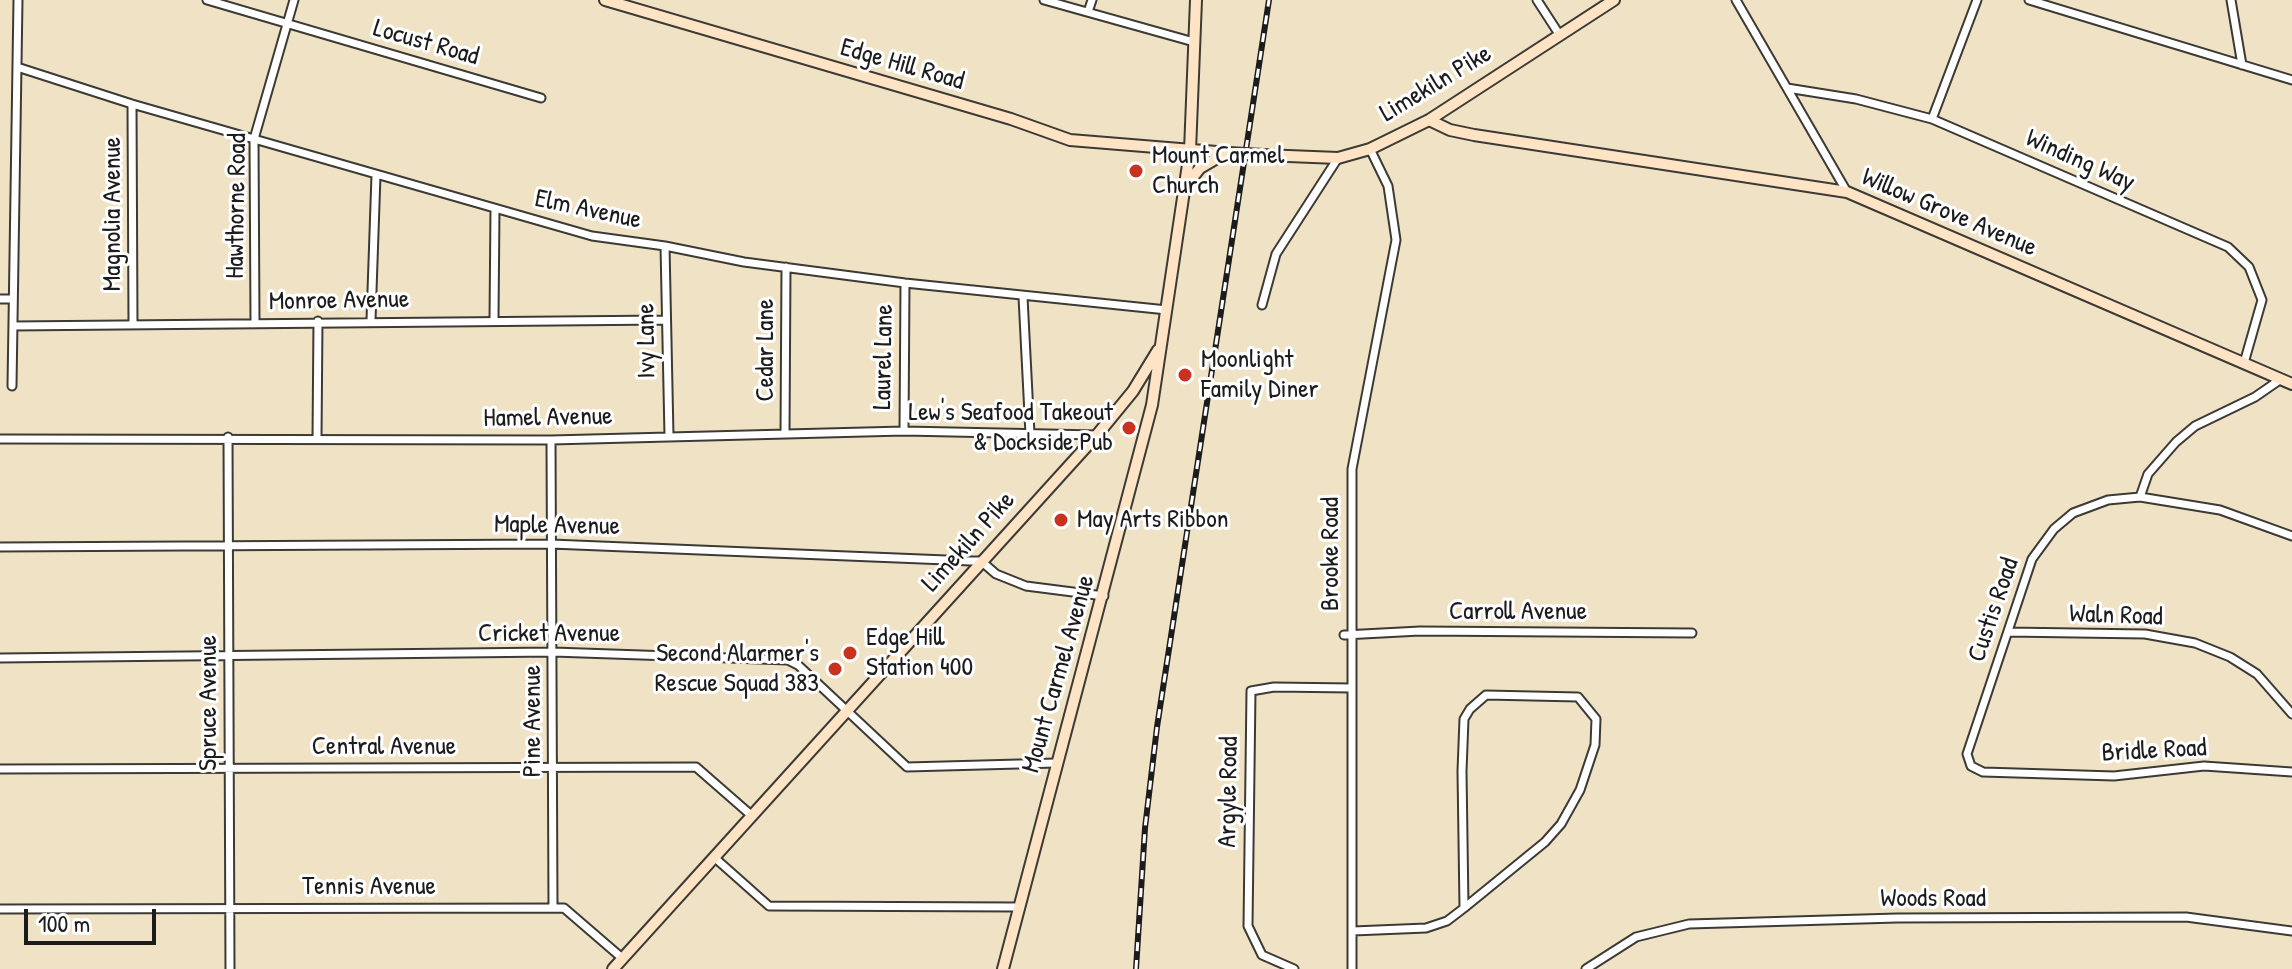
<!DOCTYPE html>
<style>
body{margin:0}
#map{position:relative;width:2292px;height:969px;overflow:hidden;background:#f0e2c5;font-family:"Patrick Hand",sans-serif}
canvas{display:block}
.scale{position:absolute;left:24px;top:909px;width:132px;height:36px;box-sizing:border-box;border:4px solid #1c1c1c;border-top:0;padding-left:10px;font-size:24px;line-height:28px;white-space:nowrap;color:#1c1c1c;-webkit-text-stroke:6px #fff;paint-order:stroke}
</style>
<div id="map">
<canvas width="2292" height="969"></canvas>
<div class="scale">100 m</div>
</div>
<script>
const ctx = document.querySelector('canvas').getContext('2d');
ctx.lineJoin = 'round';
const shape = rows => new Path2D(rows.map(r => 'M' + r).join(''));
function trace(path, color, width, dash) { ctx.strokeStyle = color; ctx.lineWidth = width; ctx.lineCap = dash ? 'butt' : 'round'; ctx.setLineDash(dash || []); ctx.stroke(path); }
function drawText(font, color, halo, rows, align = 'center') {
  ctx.font = font + ' "Patrick Hand",sans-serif'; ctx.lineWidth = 6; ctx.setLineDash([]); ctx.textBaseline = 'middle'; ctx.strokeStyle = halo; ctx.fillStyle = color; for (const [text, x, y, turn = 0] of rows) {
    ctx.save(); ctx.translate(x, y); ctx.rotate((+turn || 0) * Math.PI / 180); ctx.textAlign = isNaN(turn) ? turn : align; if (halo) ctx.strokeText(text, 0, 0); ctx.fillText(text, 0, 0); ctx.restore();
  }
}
const street = shape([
 [207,0,541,98],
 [1044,0,1194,42],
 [1537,0,1559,34],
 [1736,0,1847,192],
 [2029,0,2292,80],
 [2231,0,2242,65],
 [1088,12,1092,0],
 [17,67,132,104,592,236,665,246,744,262,905,283,1167,310],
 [1787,88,1856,99,1932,119,2228,247,2249,267,2262,300,2244,363],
 [132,104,133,324],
 [1932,119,1977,0],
 [665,246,669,436],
 [1023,297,1030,434],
 [0,299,13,299],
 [1262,305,1276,254,1338,158],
 [494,319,495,209],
 [371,320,376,175],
 [255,322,254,139,294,0],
 [13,326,666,320],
 [12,386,18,0],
 [904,431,905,283],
 [785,434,786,267],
 [228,437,230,969],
 [0,439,551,440,904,431,1097,435],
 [317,439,318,321],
 [551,440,553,907],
 [2140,497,2148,474,2176,442,2195,426,2255,397,2281,379],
 [2292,536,2220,510,2140,497,2108,500,2073,513,2054,529,2032,559,1967,754,1971,766,1983,772,2114,776,2204,766,2292,772],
 [0,547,551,544,971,561,981,561,996,574,1026,586,1104,596],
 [2008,632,2145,634,2195,643,2230,657,2257,674,2292,714],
 [1344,635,1420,631,1692,633],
 [0,658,553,652,788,660,798,665,907,767,1056,763],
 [0,769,696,767,751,815],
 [715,858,769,906,1017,907],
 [0,909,564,908,622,958],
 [1353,931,1426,928,1447,921,1464,908,1545,842,1561,824,1580,790,1595,745,1596,719,1578,697,1486,695,1470,709,1464,719,1462,771,1464,908],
 [1294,969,1262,955,1248,926,1251,691,1274,687,1352,688],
 [1352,969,1352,469,1396,240,1388,186,1370,149],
 [1586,969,1636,937,1689,924,1897,918,2186,917,2292,931]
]);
const secondary = shape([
 [605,0,1011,119,1070,140,1229,153],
 [1429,120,1450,130,1474,135,1847,192,2292,384],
 [1263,155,1338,158,1370,149,1429,120,1614,0],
 [1185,187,1200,168,1224,154],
 [613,969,1097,435,1133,391,1158,350],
 [1003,969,1152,405,1190,151,1196,0]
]);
trace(street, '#3c3a35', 11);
trace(secondary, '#3c3a35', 14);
trace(street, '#fff', 7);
trace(secondary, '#fee4c5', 10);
const rail = shape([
 [1136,969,1145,828,1157,727,1269,0]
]);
trace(rail, '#1c1c1c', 6);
trace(rail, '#fff', 3, [9]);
const secondaryBridge = shape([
 [1229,153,1263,155]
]);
trace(secondaryBridge, '#3c3a35', 14, []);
trace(secondaryBridge, '#fee4c5', 10);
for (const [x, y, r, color] of [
 [1136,171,8,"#c8321e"],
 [1185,375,8,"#c8321e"],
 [1129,428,8,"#c8321e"],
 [1061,520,8,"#c8321e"],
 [850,653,8,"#c8321e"],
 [835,669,8,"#c8321e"]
]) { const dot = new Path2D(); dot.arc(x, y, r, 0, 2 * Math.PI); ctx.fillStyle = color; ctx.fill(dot); trace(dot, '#fff', 3); }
drawText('26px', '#1c1c1c', '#fff', [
 ["Locust Road",426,43,16],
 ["Edge Hill Road",902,65,16],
 ["Limekiln Pike",1436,84,-31],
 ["Winding Way",2080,161,24],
 ["Hawthorne Road",237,206,-89],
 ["Elm Avenue",588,210,12],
 ["Willow Grove Avenue",1949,213,23],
 ["Magnolia Avenue",113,214,-90],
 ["Monroe Avenue",339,301,-1],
 ["Ivy Lane",647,341,-91],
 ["Cedar Lane",766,350,-90],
 ["Laurel Lane",884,357,-89],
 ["Hamel Avenue",548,418,-1],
 ["Maple Avenue",557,526,1],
 ["Limekiln Pike",969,542,-48],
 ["Brooke Road",1331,554,-90],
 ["Custis Road",1994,610,-71],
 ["Carroll Avenue",1518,612],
 ["Waln Road",2116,616,2],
 ["Cricket Avenue",549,634],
 ["Mount Carmel Avenue",1059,674,-74],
 ["Spruce Avenue",209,703,-90],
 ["Pine Avenue",533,721,-90],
 ["Central Avenue",384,747],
 ["Bridle Road",2154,751,-3],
 ["Argyle Road",1229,792,-89],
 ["Tennis Avenue",369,887],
 ["Woods Road",1933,899]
]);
drawText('26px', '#1c1c1c', '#fff', [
 ["Mount Carmel",1152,156],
 ["Church",1152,186],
 ["Moonlight",1201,360],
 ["Family Diner",1201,390],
 ["Lew's Seafood Takeout",1113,413,"right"],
 ["& Dockside Pub",1113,443,"right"],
 ["May Arts Ribbon",1077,520],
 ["Edge Hill",866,638],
 ["Station 400",866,668],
 ["Second Alarmer's",819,654,"right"],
 ["Rescue Squad 383",819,684,"right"]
], 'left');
</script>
